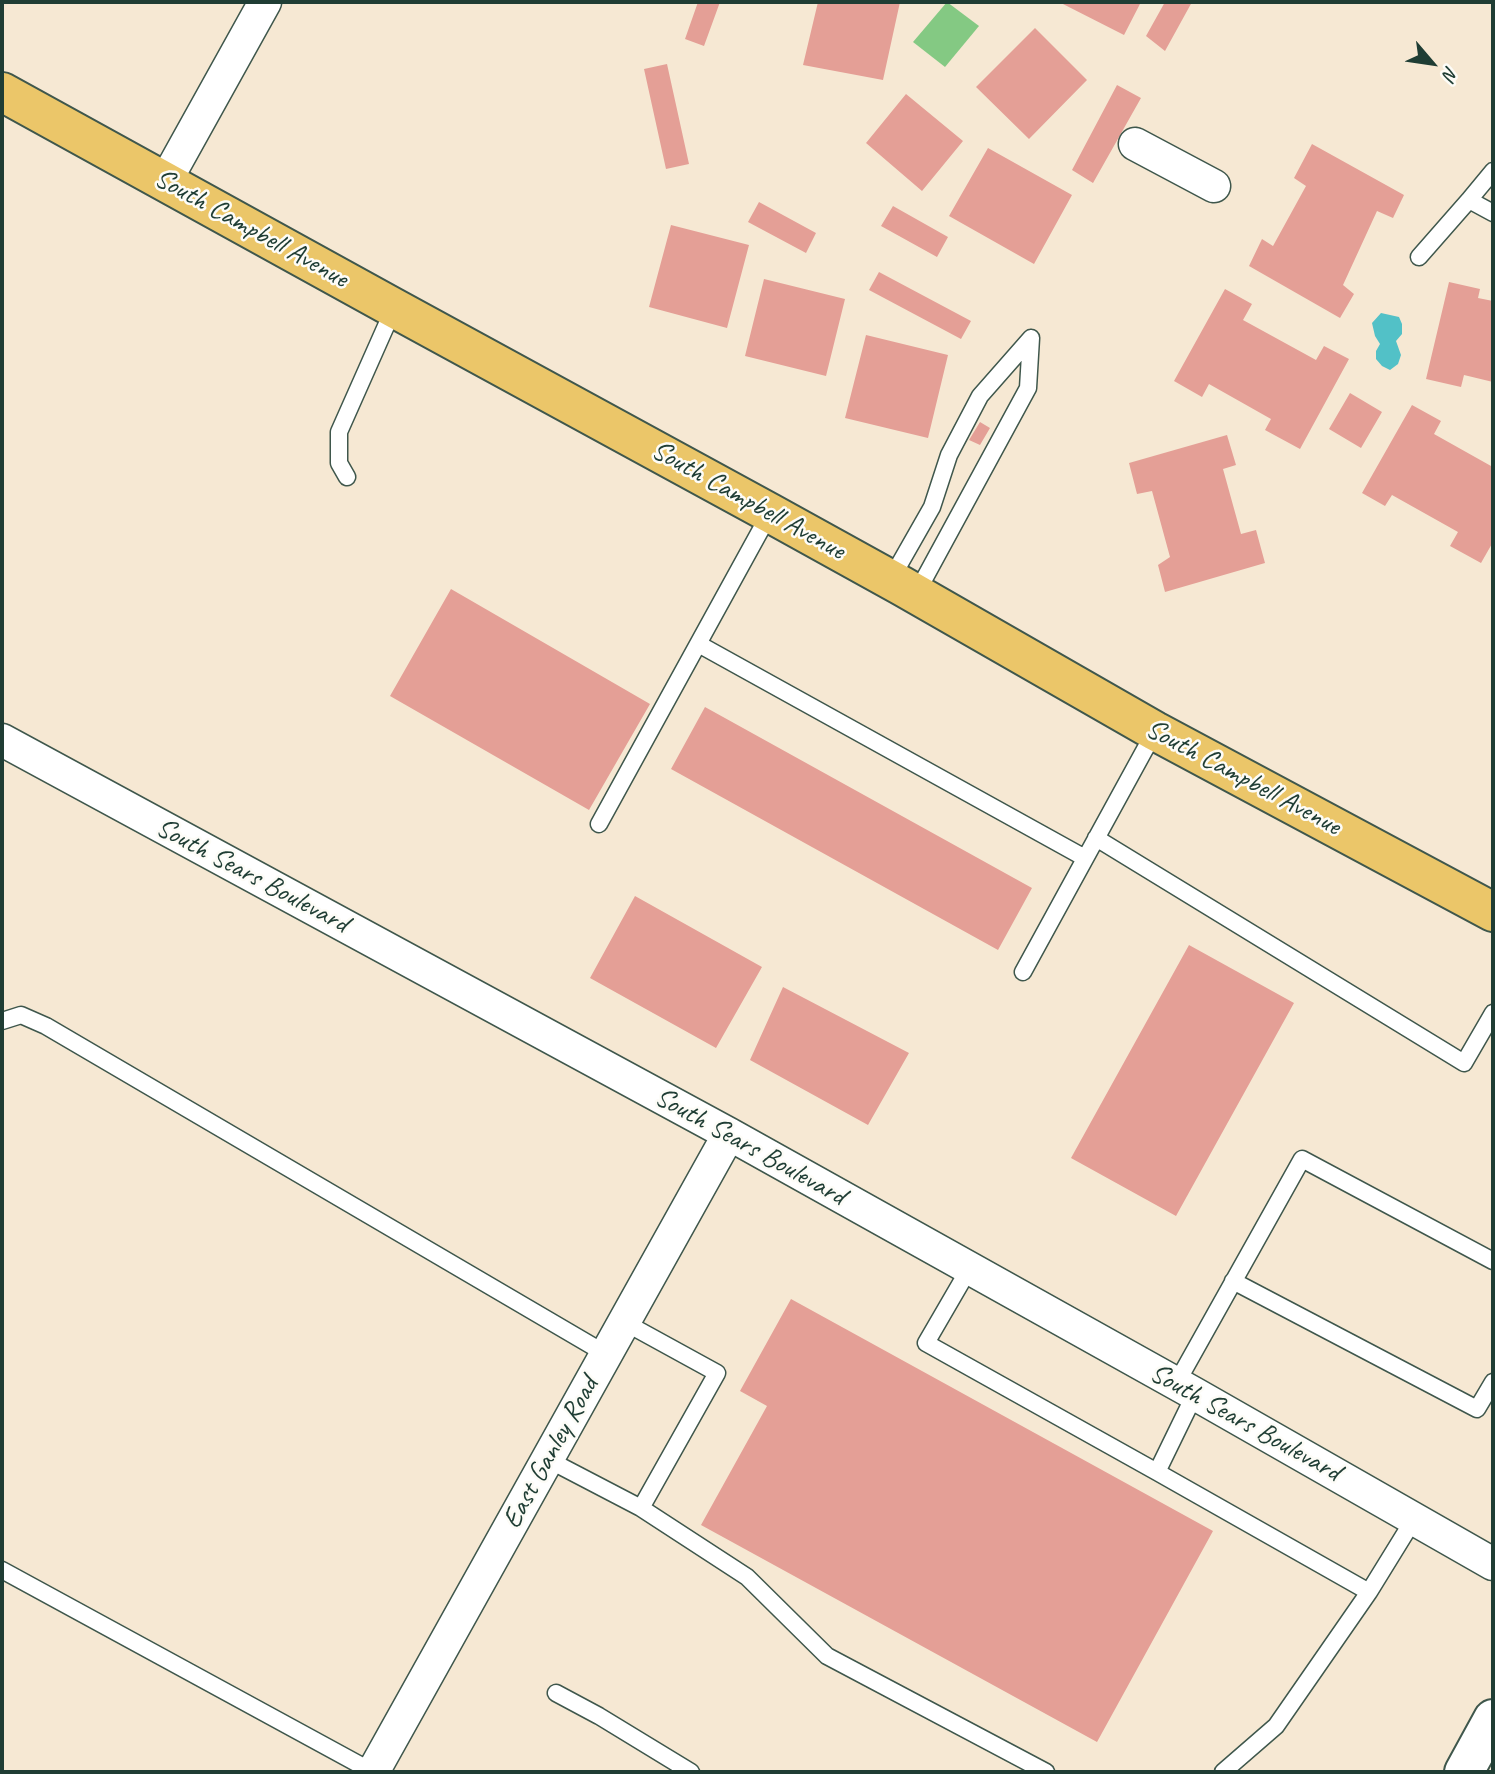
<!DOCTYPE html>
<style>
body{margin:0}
#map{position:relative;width:1495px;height:1774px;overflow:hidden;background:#f6e8d3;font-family:Caveat,sans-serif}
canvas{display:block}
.frame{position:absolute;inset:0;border:4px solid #1f3d34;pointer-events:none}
.north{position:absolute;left:1397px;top:28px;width:70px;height:70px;-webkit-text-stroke:5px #fdfcf7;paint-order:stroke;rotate:119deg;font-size:19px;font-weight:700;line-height:28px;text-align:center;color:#1f3d34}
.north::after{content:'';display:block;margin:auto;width:24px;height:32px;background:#1f3d34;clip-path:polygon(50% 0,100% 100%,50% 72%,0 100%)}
</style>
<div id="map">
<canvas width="1495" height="1774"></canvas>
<div class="frame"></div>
<div class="north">N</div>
</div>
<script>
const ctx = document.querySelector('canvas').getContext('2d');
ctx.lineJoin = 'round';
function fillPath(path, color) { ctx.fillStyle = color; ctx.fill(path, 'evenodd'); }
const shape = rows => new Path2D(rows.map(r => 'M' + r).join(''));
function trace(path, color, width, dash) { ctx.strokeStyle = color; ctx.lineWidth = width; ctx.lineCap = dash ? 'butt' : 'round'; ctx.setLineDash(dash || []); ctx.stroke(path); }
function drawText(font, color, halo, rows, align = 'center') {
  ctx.font = font + ' Caveat,sans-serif'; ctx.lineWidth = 5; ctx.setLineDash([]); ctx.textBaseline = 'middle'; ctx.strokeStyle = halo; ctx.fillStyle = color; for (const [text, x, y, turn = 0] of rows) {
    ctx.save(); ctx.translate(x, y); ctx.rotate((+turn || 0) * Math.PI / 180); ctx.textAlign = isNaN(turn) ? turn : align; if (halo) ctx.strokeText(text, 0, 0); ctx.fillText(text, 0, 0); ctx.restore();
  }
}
fillPath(shape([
 [947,2,979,26,945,67,913,42]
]), '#84c983');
fillPath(shape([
 [1381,313,1399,317,1402,324,1402,334,1396,341,1401,355,1398,364,1390,370,1382,366,1376,359,1376,351,1380,344,1375,336,1372,323]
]), '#52c1c7');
fillPath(shape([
 [698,2,720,2,704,46,685,39],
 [818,2,900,2,883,80,803,65],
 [1059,2,1141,2,1124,35],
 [1165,2,1192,2,1165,51,1146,36],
 [1035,28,1087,80,1029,139,976,87],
 [667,64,689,164,666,169,644,69],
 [1117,85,1141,98,1093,183,1072,170],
 [906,94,963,141,922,191,866,143],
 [1312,144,1404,195,1393,218,1377,211,1343,285,1354,294,1340,318,1249,266,1262,239,1273,246,1306,186,1294,178],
 [988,148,1072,195,1034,264,949,216],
 [759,202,816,233,806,253,748,222],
 [893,206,948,237,937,257,881,226],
 [671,225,749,245,727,328,649,307],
 [879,272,971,321,961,339,869,290],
 [764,279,845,299,826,376,745,356],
 [1449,282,1480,289,1478,298,1493,301,1493,382,1464,375,1461,387,1426,379],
 [1225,289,1252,304,1243,320,1316,360,1324,346,1349,359,1300,449,1265,430,1271,419,1209,384,1202,397,1174,381],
 [866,335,948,355,928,438,845,418],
 [1350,393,1382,412,1361,448,1329,429],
 [1412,405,1441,421,1434,434,1491,466,1493,463,1493,542,1481,563,1450,546,1458,532,1392,495,1385,506,1362,493],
 [980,422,990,428,980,445,969,440],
 [1227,435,1236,465,1223,469,1241,534,1256,530,1265,563,1165,592,1158,565,1170,557,1152,491,1137,494,1129,463],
 [451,589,650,704,589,810,390,696],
 [705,707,1032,888,998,950,671,769],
 [635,896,762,967,716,1048,590,978],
 [1189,945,1294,1003,1176,1216,1071,1158],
 [783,987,909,1053,868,1125,750,1060],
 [791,1299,1213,1531,1097,1742,701,1525,767,1406,740,1391]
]), '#e49f96');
const service = shape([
 [1493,171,1469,200,1493,213],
 [1419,257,1469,200],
 [347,477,339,463,339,432,394,308],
 [891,579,932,507,949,455,980,396,1031,338],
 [916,594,1028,388,1031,338],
 [702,646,1085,858],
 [599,824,770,513],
 [1096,838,1464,1063,1493,1013],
 [1023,972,1155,731],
 [2,1021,21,1015,46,1026,606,1354],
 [969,1269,926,1343,1157,1472,1369,1592,1414,1519],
 [1233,1281,1477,1409,1493,1382],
 [1176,1384,1302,1159,1493,1261],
 [547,1459,641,1508,717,1373,624,1322],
 [1157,1472,1195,1394],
 [641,1508,747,1577,827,1656,1046,1772],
 [2,1570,373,1772],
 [556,1693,599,1716,691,1772],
 [1223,1772,1276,1726,1369,1592]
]);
const minor = shape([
 [1135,144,1214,186],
 [165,182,265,2],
 [2,740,729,1134,1195,1394,1493,1564],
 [373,1772,729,1134]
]);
const tertiary = shape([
 [1464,1772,1493,1719]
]);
const primary = shape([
 [2,92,394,308,770,513,902,586,1155,731,1493,912]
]);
trace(service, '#3f574c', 19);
trace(minor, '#3f574c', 35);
trace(tertiary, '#3f574c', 42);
trace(primary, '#3f574c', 42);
trace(service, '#fff', 16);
trace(minor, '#fff', 32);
trace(tertiary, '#fff', 38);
trace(primary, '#ebc669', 38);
drawText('28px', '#1f3d34', '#fdfcf7', [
 ["South Campbell Avenue",251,229,29],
 ["South Campbell Avenue",748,501,29],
 ["South Campbell Avenue",1243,778,28],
 ["South Sears Boulevard",252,876,28],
 ["South Sears Boulevard",750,1147,29],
 ["South Sears Boulevard",1245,1423,29],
 ["East Ganley Road",551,1453,-61]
]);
</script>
